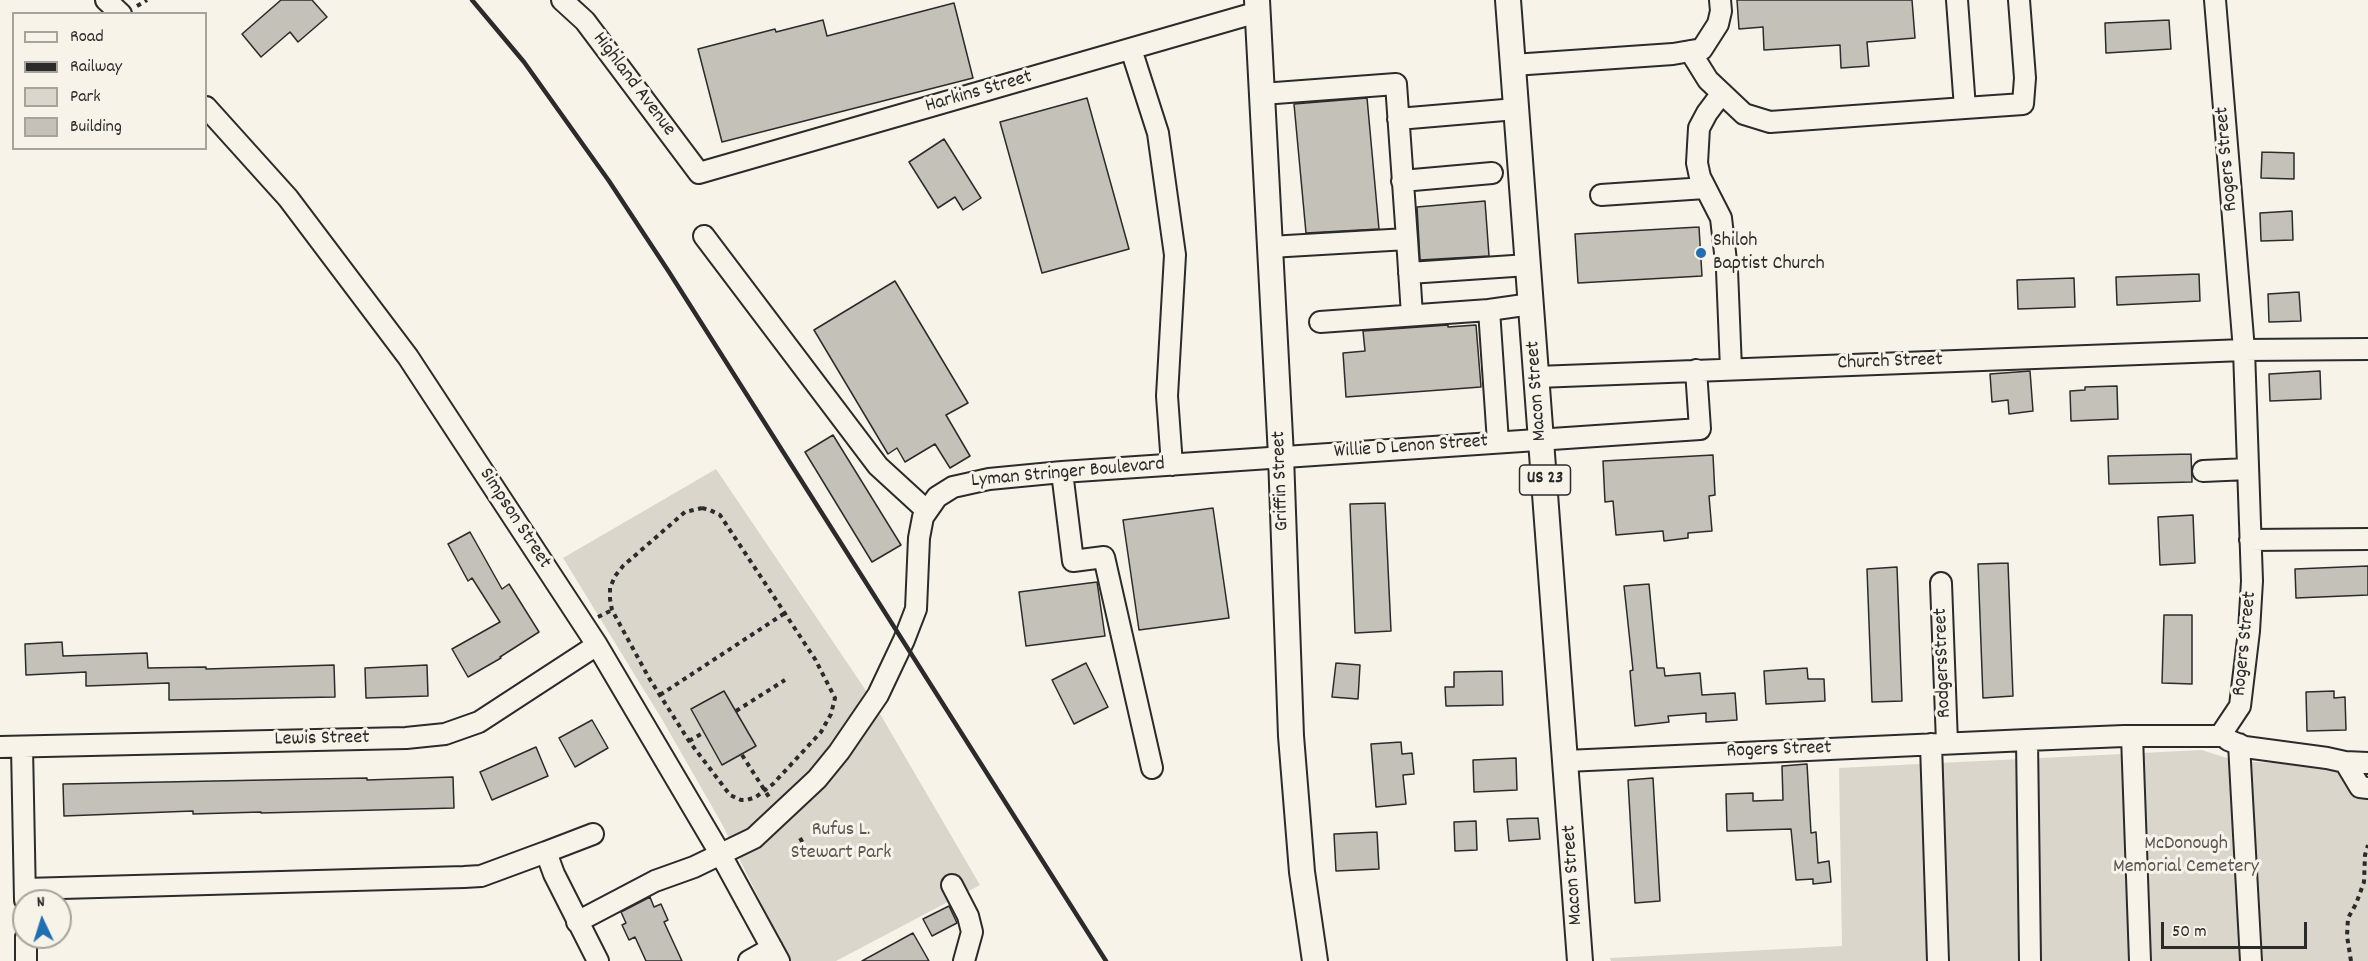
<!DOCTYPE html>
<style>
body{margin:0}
#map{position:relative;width:2368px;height:961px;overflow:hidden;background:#f7f3e8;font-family:Dekko,sans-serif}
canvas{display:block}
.legend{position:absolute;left:12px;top:12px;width:195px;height:138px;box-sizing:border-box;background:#f7f3e8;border:2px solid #a5a39c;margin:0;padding:8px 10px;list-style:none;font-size:18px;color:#2b2b2b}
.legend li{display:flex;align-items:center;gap:12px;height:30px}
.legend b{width:30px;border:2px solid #a5a39c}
.north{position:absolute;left:12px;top:889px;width:60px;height:60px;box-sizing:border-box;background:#f7f3e8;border:2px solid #a5a39c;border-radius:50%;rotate:356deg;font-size:16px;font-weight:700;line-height:24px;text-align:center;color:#2b2b2b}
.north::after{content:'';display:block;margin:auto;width:21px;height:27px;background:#1f6fb2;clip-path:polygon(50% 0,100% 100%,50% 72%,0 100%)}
.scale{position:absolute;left:2161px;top:922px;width:146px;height:27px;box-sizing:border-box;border:3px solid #2b2b2b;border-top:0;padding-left:8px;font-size:18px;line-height:21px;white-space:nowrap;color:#2b2b2b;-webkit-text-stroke:4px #f7f3e8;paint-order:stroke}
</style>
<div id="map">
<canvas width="2368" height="961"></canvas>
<ul class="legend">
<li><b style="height:8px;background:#f7f3e8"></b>Road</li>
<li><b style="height:8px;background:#2b2b2b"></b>Railway</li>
<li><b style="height:16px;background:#dad6cc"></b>Park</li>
<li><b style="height:16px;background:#c4c1b9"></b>Building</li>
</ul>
<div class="north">N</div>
<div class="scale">50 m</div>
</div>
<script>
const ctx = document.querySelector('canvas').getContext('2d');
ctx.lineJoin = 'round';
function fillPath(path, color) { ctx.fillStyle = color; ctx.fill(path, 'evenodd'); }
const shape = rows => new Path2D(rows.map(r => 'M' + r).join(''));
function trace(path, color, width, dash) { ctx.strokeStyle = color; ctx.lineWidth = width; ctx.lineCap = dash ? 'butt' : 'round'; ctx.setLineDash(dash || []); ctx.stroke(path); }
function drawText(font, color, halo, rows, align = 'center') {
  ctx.font = font + ' Dekko,sans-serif'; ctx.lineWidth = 6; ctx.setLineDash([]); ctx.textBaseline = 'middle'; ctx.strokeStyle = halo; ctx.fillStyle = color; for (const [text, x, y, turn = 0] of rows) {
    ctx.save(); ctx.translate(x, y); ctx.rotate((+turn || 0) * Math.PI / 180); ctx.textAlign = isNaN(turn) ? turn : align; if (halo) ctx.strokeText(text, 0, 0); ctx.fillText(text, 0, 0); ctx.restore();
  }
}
fillPath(shape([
 [716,469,869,695,980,885,836,961,790,961,722,824,663,721,563,558],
 [2202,750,2236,761,2293,764,2334,761,2368,765,2368,961,1611,961,1610,958,1842,946,1839,768]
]), '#dad6cc');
const building = shape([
 [281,0,312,0,327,17,298,42,290,32,261,57,242,34,281,0],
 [1737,0,1912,0,1915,38,1867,42,1869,66,1841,68,1840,45,1764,50,1763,27,1739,29,1737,0],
 [954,3,973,78,722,142,698,49,775,29,776,32,823,20,827,36,954,3],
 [2169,20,2171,49,2106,53,2105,23,2169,20],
 [1087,98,1129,249,1042,273,1000,122,1087,98],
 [1367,98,1379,229,1306,233,1294,104,1367,98],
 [944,139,981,198,963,210,955,197,938,208,909,162,944,139],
 [2262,152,2294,153,2294,179,2261,178,2262,152],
 [1485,201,1489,256,1420,260,1417,207,1485,201],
 [2292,211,2293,240,2261,241,2260,213,2292,211],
 [1699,227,1702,276,1578,283,1575,234,1699,227],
 [2199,274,2200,301,2117,305,2116,277,2199,274],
 [2074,278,2075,307,2018,309,2017,280,2074,278],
 [895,281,968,403,946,415,970,456,950,468,935,444,905,462,897,448,888,454,814,330,895,281],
 [2299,292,2301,321,2269,322,2268,294,2299,292],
 [1448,325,1448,327,1476,325,1481,387,1346,397,1343,353,1365,351,1363,331,1448,325],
 [2030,371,2033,411,2009,414,2008,400,1992,402,1990,374,2030,371],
 [2320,371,2321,399,2270,401,2269,374,2320,371],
 [2117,386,2118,419,2071,421,2070,391,2085,390,2085,387,2117,386],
 [833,435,901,545,872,562,805,452,833,435],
 [2191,454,2192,482,2109,484,2108,456,2191,454],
 [1713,455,1715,495,1709,496,1712,531,1688,533,1688,538,1664,541,1663,531,1616,535,1613,501,1605,502,1603,461,1713,455],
 [1385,503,1391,631,1355,633,1350,504,1385,503],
 [1213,508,1229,618,1139,630,1123,520,1213,508],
 [2193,515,2195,563,2160,565,2158,517,2193,515],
 [470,532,502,589,509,584,539,632,500,657,501,658,468,677,452,649,500,622,472,578,468,581,448,544,470,532],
 [2008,563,2013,696,1983,698,1978,564,2008,563],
 [2368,566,2368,595,2296,598,2295,569,2368,566],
 [1897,567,1902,701,1872,702,1867,569,1897,567],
 [1097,582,1105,636,1026,646,1019,592,1097,582],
 [1649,584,1657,668,1664,668,1665,676,1700,673,1702,695,1735,693,1737,720,1706,722,1706,713,1668,716,1669,722,1635,726,1630,671,1633,670,1624,586,1649,584],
 [2164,615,2192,615,2192,684,2162,683,2164,615],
 [62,642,63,656,147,653,148,668,206,667,206,669,334,665,335,697,169,700,169,683,86,686,86,672,26,675,25,644,62,642],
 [1086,663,1108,707,1074,724,1052,680,1086,663],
 [1336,663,1360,665,1358,699,1332,697,1336,663],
 [427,665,428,696,366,698,365,668,427,665],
 [1807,668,1808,679,1824,679,1825,701,1766,704,1764,671,1807,668],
 [1502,671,1503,705,1446,706,1445,687,1454,687,1454,672,1502,671],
 [724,691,756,746,722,765,691,709,724,691],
 [2334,691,2334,698,2345,697,2346,730,2307,731,2306,692,2334,691],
 [592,720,608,748,575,767,559,738,592,720],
 [1401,742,1402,754,1412,753,1414,774,1403,775,1406,804,1376,807,1371,744,1401,742],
 [536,747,548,776,492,800,480,772,536,747],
 [1516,758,1517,790,1474,792,1473,760,1516,758],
 [1807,764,1811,833,1816,832,1818,863,1829,861,1831,882,1813,884,1813,879,1796,880,1791,829,1727,831,1726,794,1753,793,1753,801,1783,800,1782,766,1807,764],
 [453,777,454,808,261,813,261,812,193,814,193,811,64,816,63,784,367,778,367,780,453,777],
 [1653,778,1660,901,1635,903,1628,780,1653,778],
 [1538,818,1540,839,1509,841,1507,819,1538,818],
 [1476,821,1477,850,1455,851,1454,822,1476,821],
 [1377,832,1379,869,1336,871,1334,834,1377,832],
 [650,897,654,907,661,904,668,920,664,922,682,961,646,961,635,937,629,940,622,925,626,923,621,912,650,897],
 [949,906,957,923,932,936,923,919,949,906],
 [913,933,929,961,862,961,913,933]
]);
fillPath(building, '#c4c1b9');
trace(building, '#2b2b2b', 1.5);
const minor = shape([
 [106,0,121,14],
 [562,0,585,21,699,173,1258,12],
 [1957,0,1965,108,2023,104,2025,78,2019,0],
 [1131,49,1158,133,1175,255,1167,396,1172,465],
 [1690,51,1708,80,1744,114,1770,122,1965,108],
 [1513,65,1673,54,1702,49,1718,24,1721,11,1720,0],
 [1722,93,1707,113,1699,128,1697,163,1700,177,1721,218,1727,270,1731,369],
 [1262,94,1396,84,1407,239],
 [206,107,288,198,408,357,597,645,721,855,779,961],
 [1398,119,1516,109],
 [1402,181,1492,173],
 [1601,195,1705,188],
 [704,236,878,466,926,510],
 [1270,247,1407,239,1412,315],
 [1409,273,1528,265],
 [1489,310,1531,304],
 [1320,322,1489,310,1498,442],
 [1537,377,2244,350,2368,349],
 [2203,471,2248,469],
 [1062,472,1073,561,1104,557,1152,768],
 [2250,540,2368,539],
 [1941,583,1947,743],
 [2132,736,2140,961],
 [2027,740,2030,961],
 [2228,740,2245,747,2327,758,2345,762,2368,763],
 [1931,744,1938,961],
 [2239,744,2251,961],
 [0,747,406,738,445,734,479,722,597,645],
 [22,747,25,900],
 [1566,761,2027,740,2124,736,2220,736,2240,706,2249,631,2252,581,2244,350,2215,0],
 [2345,762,2360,787,2368,788],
 [546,852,593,834],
 [952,885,968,916,972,932,964,961],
 [25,889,464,877,481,876,546,852,554,874,598,961],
 [577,922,655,881,694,867,754,838,817,779,839,752,878,695,904,640,916,609,919,538,923,517,937,497,953,487,989,479,1062,472,1700,429,1696,370],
 [26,937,26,961],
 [749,961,772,948]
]);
const major = shape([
 [1257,0,1281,456,1291,736,1302,872,1315,961],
 [1508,0,1580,961]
]);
trace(minor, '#2b2b2b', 24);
trace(major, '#2b2b2b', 28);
trace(shape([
 [137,6,147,0],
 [702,508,710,510,720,515,815,659,835,698,831,714,821,732,773,784,756,797,747,800,741,800,730,795,689,741,649,678,612,610,610,599,610,588,615,576,623,566,685,512,702,508],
 [598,617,612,610],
 [660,695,785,613],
 [736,711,785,680],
 [689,741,703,733],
 [742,755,769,797],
 [800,838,807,850],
 [2351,961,2347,936,2348,918,2356,904,2364,882,2365,855,2368,845]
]), '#2b2b2b', 4, [4.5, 4.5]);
trace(minor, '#f7f3e8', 20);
trace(major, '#f7f3e8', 24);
trace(shape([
 [472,0,524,62,609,181,669,272,1106,961]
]), '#2b2b2b', 4.5);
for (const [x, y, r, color] of [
 [1701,253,6,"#1f6fb2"]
]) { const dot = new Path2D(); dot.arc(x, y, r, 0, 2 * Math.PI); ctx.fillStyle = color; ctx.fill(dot); trace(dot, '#f7f3e8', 2); }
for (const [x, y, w] of [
 [1545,480,51]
]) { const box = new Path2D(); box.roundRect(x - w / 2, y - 15, w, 30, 4.5); ctx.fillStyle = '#f7f3e8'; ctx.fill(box); trace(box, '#2b2b2b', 1.5); }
drawText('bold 18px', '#2b2b2b', null, [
 ["US 23",1545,480]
]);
drawText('20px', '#2b2b2b', '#f7f3e8', [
 ["Highland Avenue",633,85,53],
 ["Harkins Street",979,93,-16],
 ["Rogers Street",2228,159,-95],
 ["Church Street",1890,363,-2],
 ["Macon Street",1538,391,-94],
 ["Willie D Lenon Street",1411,448,-4],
 ["Lyman Stringer Boulevard",1068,474,-5],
 ["Griffin Street",1282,481,-92],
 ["Simpson Street",514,519,57],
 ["Rogers Street",2246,644,-84],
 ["RodgersStreet",1944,663,-92],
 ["Lewis Street",322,740,-1],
 ["Rogers Street",1779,751,-2],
 ["Macon Street",1574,875,-94]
]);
drawText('20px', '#2b2b2b', '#f7f3e8', [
 ["Shiloh",1713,242],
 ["Baptist Church",1713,265]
], 'left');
drawText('20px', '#575653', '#f7f3e8', [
 ["Rufus L.",841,831],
 ["Stewart Park",841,854],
 ["McDonough",2186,845],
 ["Memorial Cemetery",2186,868]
]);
</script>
